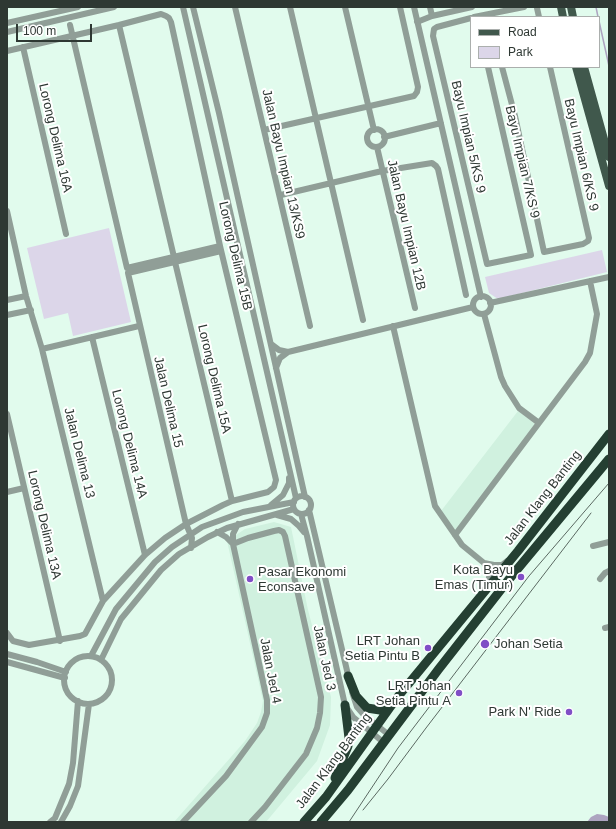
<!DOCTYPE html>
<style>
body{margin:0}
#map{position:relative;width:616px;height:829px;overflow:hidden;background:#e1fbed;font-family:Arial,sans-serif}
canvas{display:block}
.frame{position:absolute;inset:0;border:8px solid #2e3833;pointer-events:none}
.legend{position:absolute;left:470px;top:16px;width:130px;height:52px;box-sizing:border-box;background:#fff;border:1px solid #abafad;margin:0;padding:5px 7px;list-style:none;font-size:12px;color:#2e3833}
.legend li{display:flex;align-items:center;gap:8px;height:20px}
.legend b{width:20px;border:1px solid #abafad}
.scale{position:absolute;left:16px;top:24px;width:76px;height:18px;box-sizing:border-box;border:2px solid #2e3833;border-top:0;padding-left:5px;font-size:12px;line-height:14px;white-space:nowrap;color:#2e3833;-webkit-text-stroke:3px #fff;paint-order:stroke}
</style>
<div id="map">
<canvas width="616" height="829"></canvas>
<div class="frame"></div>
<ul class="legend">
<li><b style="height:5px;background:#40584c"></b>Road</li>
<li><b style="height:11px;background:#dcd6e9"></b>Park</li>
</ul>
<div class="scale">100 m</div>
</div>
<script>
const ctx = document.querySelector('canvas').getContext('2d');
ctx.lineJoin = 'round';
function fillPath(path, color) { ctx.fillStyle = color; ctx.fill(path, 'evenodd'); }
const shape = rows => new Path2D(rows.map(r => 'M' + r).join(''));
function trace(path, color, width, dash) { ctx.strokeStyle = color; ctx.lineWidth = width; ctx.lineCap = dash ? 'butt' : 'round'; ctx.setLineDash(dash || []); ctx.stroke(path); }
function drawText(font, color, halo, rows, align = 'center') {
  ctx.font = font + ' Arial,sans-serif'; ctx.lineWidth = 4; ctx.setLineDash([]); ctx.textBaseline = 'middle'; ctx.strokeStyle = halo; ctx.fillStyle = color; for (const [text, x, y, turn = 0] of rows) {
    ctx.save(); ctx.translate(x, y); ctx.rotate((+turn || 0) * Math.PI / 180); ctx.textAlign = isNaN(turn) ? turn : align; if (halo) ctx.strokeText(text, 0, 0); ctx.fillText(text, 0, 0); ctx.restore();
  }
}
fillPath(shape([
 [518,411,535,424,455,532,441,511],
 [274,522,291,527,308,610,331,697,330,725,317,761,266,822,174,822,245,741,257,723,261,712,263,701,227,541,245,529]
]), '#d0f1df');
fillPath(shape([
 [109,228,131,322,73,336,68,313,44,319,27,248],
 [602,250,607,272,498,299,489,293,485,277]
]), '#dcd6e9');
fillPath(shape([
 [597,814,604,815,609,817,609,822,587,822,591,817]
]), '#ada4c0');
trace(shape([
 [596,7,598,17],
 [599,21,609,66]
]), '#ada4c0', 1.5);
trace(shape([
 [183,7,296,498],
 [193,7,219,113,305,497],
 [235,7,310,326],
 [290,7,363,320],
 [345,7,374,130],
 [414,7,481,297],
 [430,7,432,16],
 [537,8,539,17],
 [474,17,524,7],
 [471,18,437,27,434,29,433,36,487,264,531,255,488,67],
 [417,22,432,16,472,7],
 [7,23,78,7],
 [70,25,127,268,220,246],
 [119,25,174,257],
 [7,32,114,7],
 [23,47,66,234],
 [7,51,119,25,161,14,166,16,169,18,171,22,220,246,276,480,274,487,268,492,232,501,223,505,186,524,165,538,145,555,103,601,85,634,80,636,29,645,13,641,7,633],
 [502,67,515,116,544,252,583,244,588,241,589,238,550,67],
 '367 138a9 9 0 1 1 18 0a9 9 0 1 1-18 0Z',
 [264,130,414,96,417,92,418,87,400,7],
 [384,137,441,123],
 [377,147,415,308],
 [279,193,281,195,285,194,382,171,432,163,436,166,438,169,466,295],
 [7,211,26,296,42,349,103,601],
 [175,262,232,501],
 '473 305a9 9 0 1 1 18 0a9 9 0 1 1-18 0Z',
 [7,300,26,296],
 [490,303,609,277],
 [484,314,501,377,505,386,519,408,539,423,585,362,590,353,597,314,590,281],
 [7,315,31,310],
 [393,326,435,506,462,545,484,563,490,572,488,583,487,586],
 [92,337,145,555],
 [271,344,279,350,288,352],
 [42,349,139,326],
 [276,368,280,358,288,352,473,307],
 [7,414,60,641],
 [7,492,24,488],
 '293 505a9 9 0 1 1 18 0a9 9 0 1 1-18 0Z',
 [271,505,283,495,289,483,289,478],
 [309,510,349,679],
 [301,514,307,536,345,705,353,717,383,742],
 [277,515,291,519,299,526,304,532],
 [217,532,226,537,233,544],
 [455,535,539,423],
 [233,544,248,538,274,531,279,530,283,532,285,536,321,697,320,713,317,728,306,754,265,807,251,822],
 [593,546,609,542],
 [191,548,192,538,186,524,128,273,221,251],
 [484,563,494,565,502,565,507,561],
 [600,579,605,573,609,571],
 [605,628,609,627],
 [7,654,37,662,66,672],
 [91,656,116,609,155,562,172,547,202,527,243,512,294,502],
 '64 680a24 24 0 1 1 48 0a24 24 0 1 1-48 0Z',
 [101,660,121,619,161,570,179,554,208,537,227,528,294,509],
 [7,662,65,678],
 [352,692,357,707,364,715,389,735],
 [50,822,55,818,69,784,73,763,78,701],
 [61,822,70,806,78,786,89,704],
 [183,822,226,776,262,727,267,713,267,700,233,544,233,534,238,524]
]), '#909e97', 6);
trace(shape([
 [561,7,563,17],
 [571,7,573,17],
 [576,67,609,186],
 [584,67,609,157]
]), '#40584c', 8);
trace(shape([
 [348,676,356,696,367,708,380,710,392,703],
 [335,778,348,746,349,738,345,705],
 [304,822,326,797,396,699,518,551,609,434],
 [321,822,348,790,438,670,510,578,609,459]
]), '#243f32', 9);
trace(shape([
 [363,810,388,779,426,728,591,513],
 [349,822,398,748,529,576,609,483]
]), '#5b6962', 1);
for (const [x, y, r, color] of [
 [521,577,4,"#804ec6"],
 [250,579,4,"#804ec6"],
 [485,644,5,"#804ec6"],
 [428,648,4,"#804ec6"],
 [459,693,4,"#804ec6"],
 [569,712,4,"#804ec6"]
]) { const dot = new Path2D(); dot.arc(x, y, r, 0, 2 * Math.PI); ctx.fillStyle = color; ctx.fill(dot); trace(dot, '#fff', 1.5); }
drawText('13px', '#2e3833', '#fff', [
 ["Bayu Impian 5/KS 9",468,137,77],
 ["Lorong Delima 16A",55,138,77],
 ["Bayu Impian 6/KS 9",581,155,77],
 ["Bayu Impian 7/KS 9",522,162,77],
 ["Jalan Bayu Impian 13/KS9",283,164,77],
 ["Jalan Bayu Impian 12B",406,225,77],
 ["Lorong Delima 15B",235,256,77],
 ["Lorong Delima 15A",214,379,77],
 ["Jalan Delima 15",168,402,77],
 ["Lorong Delima 14A",129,444,76],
 ["Jalan Delima 13",79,453,76],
 ["Jalan Klang Banting",543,498,-52],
 ["Lorong Delima 13A",44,525,77],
 ["Jalan Jed 3",324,658,78],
 ["Jalan Jed 4",270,671,79],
 ["Jalan Klang Banting",334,761,-53]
]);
drawText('13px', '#2e3833', '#fff', [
 ["Kota Bayu",513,570],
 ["Emas (Timur)",513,585],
 ["Pasar Ekonomi",258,572,"left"],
 ["Econsave",258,587,"left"],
 ["LRT Johan",420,641],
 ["Setia Pintu B",420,656],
 ["Johan Setia",494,644,"left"],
 ["LRT Johan",451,686],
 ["Setia Pintu A",451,701],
 ["Park N' Ride",561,712]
], 'right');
</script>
